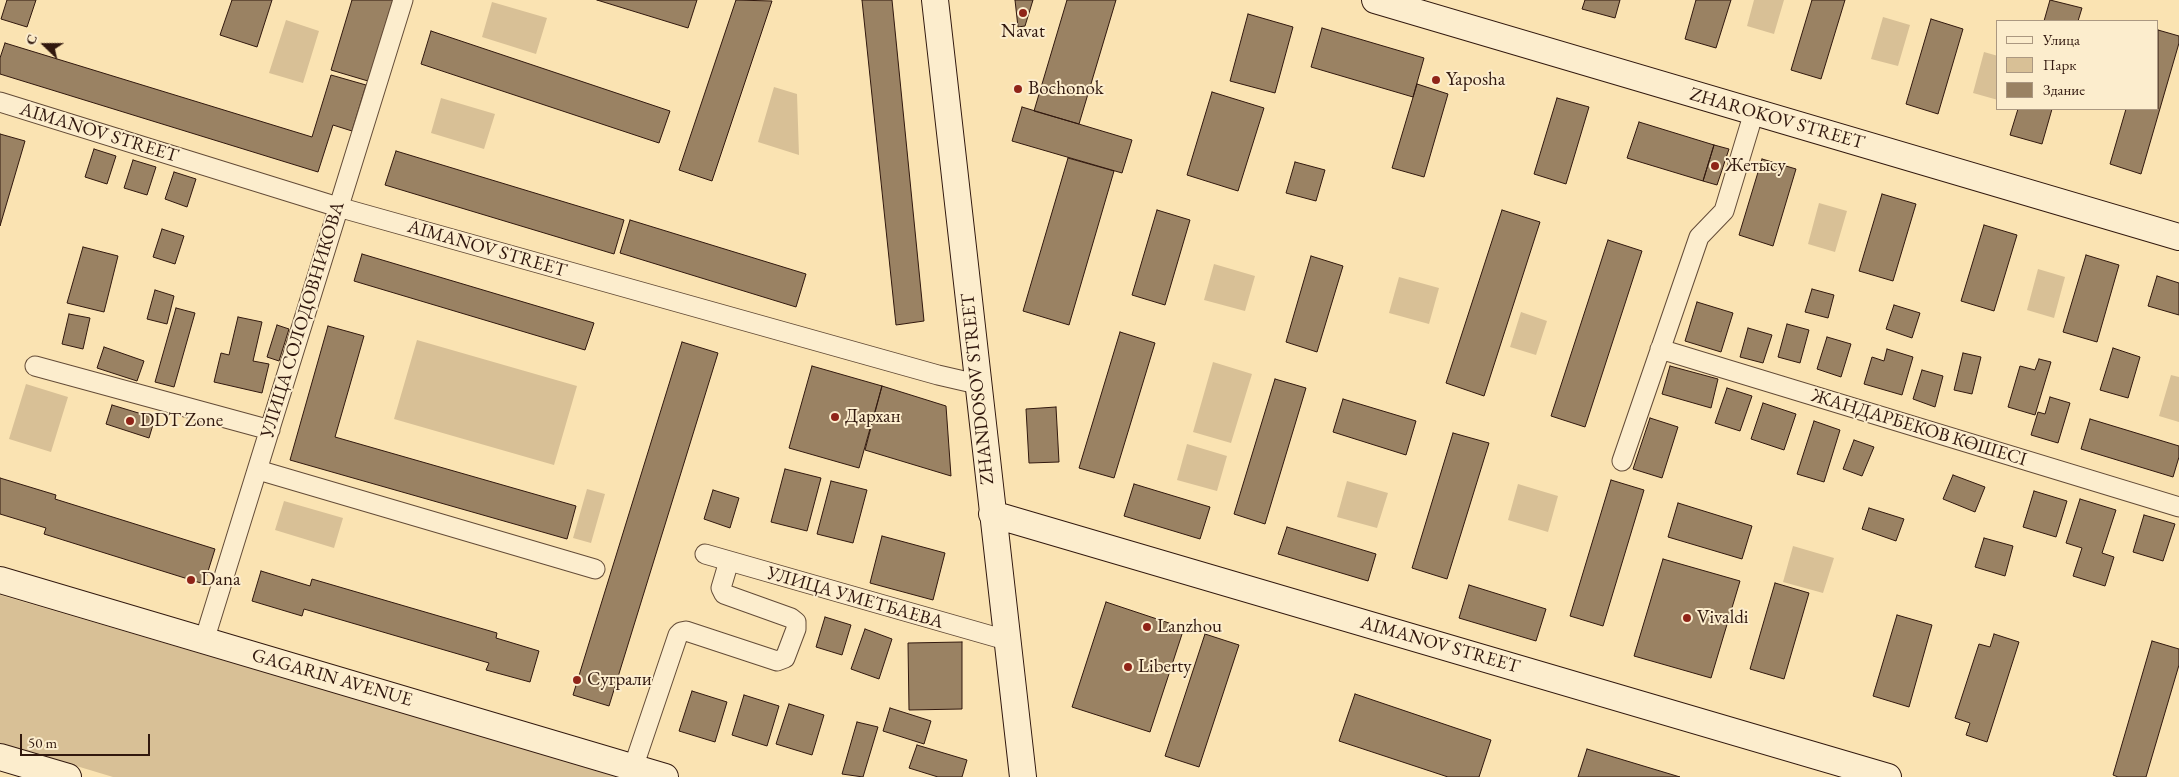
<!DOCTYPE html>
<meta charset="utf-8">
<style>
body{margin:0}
#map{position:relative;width:2179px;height:777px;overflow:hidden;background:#fae3b2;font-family:"EB Garamond",serif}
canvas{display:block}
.legend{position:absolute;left:1996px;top:20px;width:162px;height:90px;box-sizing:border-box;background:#fcedcd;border:1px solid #ab9881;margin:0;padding:6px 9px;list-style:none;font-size:15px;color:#31180e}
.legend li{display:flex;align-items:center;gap:10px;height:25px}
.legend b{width:25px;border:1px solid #ab9881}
.north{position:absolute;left:20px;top:20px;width:50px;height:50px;-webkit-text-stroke:4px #fcedcd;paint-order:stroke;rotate:292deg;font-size:14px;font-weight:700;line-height:20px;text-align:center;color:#31180e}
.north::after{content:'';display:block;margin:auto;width:18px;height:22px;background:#31180e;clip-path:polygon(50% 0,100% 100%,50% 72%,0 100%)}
.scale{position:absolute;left:20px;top:734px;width:130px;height:22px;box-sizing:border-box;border:2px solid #31180e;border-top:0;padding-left:6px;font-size:15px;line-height:18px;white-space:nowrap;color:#31180e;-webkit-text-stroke:4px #fcedcd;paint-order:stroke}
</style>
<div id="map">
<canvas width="2179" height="777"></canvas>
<ul class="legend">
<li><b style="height:6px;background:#fcedcd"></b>Улица</li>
<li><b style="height:14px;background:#d8c096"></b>Парк</li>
<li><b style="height:14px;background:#9a8263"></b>Здание</li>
</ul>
<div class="north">С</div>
<div class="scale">50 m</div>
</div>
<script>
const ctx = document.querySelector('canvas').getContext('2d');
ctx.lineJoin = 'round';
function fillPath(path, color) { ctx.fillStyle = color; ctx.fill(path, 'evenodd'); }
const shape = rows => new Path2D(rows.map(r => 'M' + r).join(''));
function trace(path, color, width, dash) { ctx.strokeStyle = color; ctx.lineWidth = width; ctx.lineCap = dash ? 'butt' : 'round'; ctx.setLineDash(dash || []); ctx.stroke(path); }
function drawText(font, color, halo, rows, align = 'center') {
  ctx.font = font + ' "EB Garamond",serif'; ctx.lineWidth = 4; ctx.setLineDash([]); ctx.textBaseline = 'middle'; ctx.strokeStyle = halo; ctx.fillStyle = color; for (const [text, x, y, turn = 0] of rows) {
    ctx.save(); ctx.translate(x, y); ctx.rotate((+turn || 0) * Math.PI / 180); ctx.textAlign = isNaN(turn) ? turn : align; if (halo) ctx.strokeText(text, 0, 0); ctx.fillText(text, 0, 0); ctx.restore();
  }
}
fillPath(shape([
 [1754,0,1784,0,1774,34,1747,26],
 [492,2,547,18,536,54,482,37],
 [1883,17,1910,25,1898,66,1871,59],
 [286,20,319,31,303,83,269,73],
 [1984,52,1998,56,1998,100,1973,93],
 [774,87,797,94,799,155,758,142],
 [441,98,495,114,484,149,431,133],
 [1819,203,1847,211,1835,252,1808,244],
 [1214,264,1255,276,1245,311,1204,300],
 [2038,269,2065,277,2054,318,2027,310],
 [1399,277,1439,288,1429,324,1389,313],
 [1521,312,1547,321,1536,355,1510,347],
 [417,340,577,386,554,465,394,419],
 [1213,362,1252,374,1231,443,1193,432],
 [2171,375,2179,377,2179,422,2159,416],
 [26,384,68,397,51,452,9,439],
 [1187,444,1227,456,1217,491,1177,480],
 [1347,481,1388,493,1377,528,1337,517],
 [1518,484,1558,496,1548,532,1508,520],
 [587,489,605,494,591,543,573,538],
 [284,501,343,518,334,548,275,530],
 [1793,546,1834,558,1823,593,1783,582],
 [0,595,623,777,113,777,0,743]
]), '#d8c096');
const building = shape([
 [7,0,36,0,27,27,1,19,7,0],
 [232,0,272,0,257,47,220,35,232,0],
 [352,0,393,0,368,81,331,70,352,0],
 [597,0,697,0,688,28,597,0],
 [736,0,772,1,712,181,679,170,736,0],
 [862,0,892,0,924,321,896,325,862,0],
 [1015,0,1033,0,1025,26,1018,27,1015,0],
 [1067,0,1116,0,1079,124,1034,111,1067,0],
 [1585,0,1620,0,1615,18,1582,9,1585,0],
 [1696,0,1731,0,1716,48,1685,39,1696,0],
 [1812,0,1845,0,1821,79,1791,70,1812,0],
 [2050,0,2082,8,2078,21,2044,21,2050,0],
 [1248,14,1293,27,1275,93,1230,81,1248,14],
 [1931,19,1963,29,1938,114,1906,104,1931,19],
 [1322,28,1424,58,1413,97,1311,67,1322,28],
 [2158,30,2179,36,2179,43,2141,174,2110,164,2126,109,2158,109,2158,30],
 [431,31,670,111,659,143,421,64,431,31],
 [5,43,312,137,331,75,366,85,352,131,333,125,318,172,0,74,0,58,5,43],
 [1417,84,1448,94,1424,177,1392,168,1417,84],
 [1212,92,1264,108,1238,191,1187,175,1212,92],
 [1557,98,1589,107,1566,184,1534,174,1557,98],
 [1022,107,1132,140,1122,173,1012,141,1022,107],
 [2018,109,2052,109,2042,144,2010,135,2018,109],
 [1639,122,1714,145,1703,181,1627,158,1639,122],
 [0,134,25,141,0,226,0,134],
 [1714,145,1729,149,1717,185,1703,181,1714,145],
 [94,149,116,156,107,184,85,177,94,149],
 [396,151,624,220,614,254,385,185,396,151],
 [1068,158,1114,171,1069,325,1023,311,1068,158],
 [1762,159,1796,169,1773,246,1739,235,1762,159],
 [133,160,156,167,147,195,124,188,133,160],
 [1295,162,1325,170,1316,201,1286,193,1295,162],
 [174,172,196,179,187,207,165,199,174,172],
 [1882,194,1916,204,1893,281,1859,271,1882,194],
 [1157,210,1190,220,1165,305,1132,295,1157,210],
 [1502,210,1540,222,1484,396,1446,383,1502,210],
 [630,220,806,274,796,307,620,253,630,220],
 [1984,225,2017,235,1994,311,1961,301,1984,225],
 [162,229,184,236,175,264,153,257,162,229],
 [1608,240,1642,251,1585,427,1551,416,1608,240],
 [83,247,118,256,104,312,67,303,83,247],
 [362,254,594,323,585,350,354,281,362,254],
 [2086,255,2119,265,2097,342,2063,332,2086,255],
 [1311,256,1343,266,1317,352,1286,342,1311,256],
 [2157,276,2179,283,2179,315,2148,306,2157,276],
 [1812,289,1834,295,1828,318,1805,312,1812,289],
 [155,290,174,296,167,324,147,319,155,290],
 [1697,302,1733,313,1721,352,1685,341,1697,302],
 [1894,305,1920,313,1912,338,1886,329,1894,305],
 [176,308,195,313,174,387,155,382,176,308],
 [69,314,90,318,83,349,62,344,69,314],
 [238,317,262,322,253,361,269,364,262,393,214,382,221,353,229,355,238,317],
 [1787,324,1809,330,1800,363,1778,357,1787,324],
 [277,325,289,329,279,361,267,357,277,325],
 [328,326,364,336,335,437,576,506,567,539,290,460,328,326],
 [1748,328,1772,335,1763,363,1740,357,1748,328],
 [1120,332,1155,343,1114,478,1079,468,1120,332],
 [1827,337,1851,344,1841,377,1817,369,1827,337],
 [682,342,718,353,609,706,573,695,682,342],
 [104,347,144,361,137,381,97,368,104,347],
 [2113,348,2140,357,2128,398,2100,390,2113,348],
 [1887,349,1913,357,1902,395,1864,384,1872,357,1884,361,1887,349],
 [1963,353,1981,357,1972,394,1954,390,1963,353],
 [2039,359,2051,362,2035,415,2008,407,2020,366,2035,370,2039,359],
 [812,366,882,386,859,468,789,448,812,366],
 [1670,366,1718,379,1711,408,1662,394,1670,366],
 [1922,370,1943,376,1935,407,1913,399,1922,370],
 [1275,379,1306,388,1265,524,1234,514,1275,379],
 [882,386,946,406,951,476,865,450,882,386],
 [1727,388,1752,396,1740,431,1715,423,1727,388],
 [2050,397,2070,403,2058,443,2031,435,2038,412,2045,414,2050,397],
 [1343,399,1416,421,1406,455,1333,432,1343,399],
 [1763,403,1796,414,1784,450,1751,439,1763,403],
 [112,405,155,418,149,438,106,424,112,405],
 [1056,407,1059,462,1029,463,1026,409,1056,407],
 [1650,418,1678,427,1662,478,1633,469,1650,418],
 [2090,419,2179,446,2179,457,2173,477,2081,449,2090,419],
 [1814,421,1840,430,1824,482,1797,474,1814,421],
 [1453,433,1489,443,1447,579,1412,568,1453,433],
 [1854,440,1874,447,1862,476,1843,469,1854,440],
 [785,469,821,478,807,531,771,522,785,469],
 [1953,475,1985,487,1975,512,1943,499,1953,475],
 [0,478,56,495,55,499,215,549,204,584,44,534,46,528,0,514,0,478],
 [1611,480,1644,490,1603,626,1570,616,1611,480],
 [831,481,867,490,853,543,817,534,831,481],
 [1134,484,1210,507,1200,539,1124,516,1134,484],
 [713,490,739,498,730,528,704,519,713,490],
 [2034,491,2067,501,2056,537,2023,527,2034,491],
 [2080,499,2116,510,2102,553,2114,557,2105,586,2073,576,2082,548,2066,543,2080,499],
 [1678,503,1752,526,1742,559,1668,537,1678,503],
 [1869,508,1904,519,1896,541,1862,529,1869,508],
 [2144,515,2175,524,2163,561,2133,552,2144,515],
 [1287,527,1376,554,1368,581,1278,554,1287,527],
 [882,536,945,553,933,600,870,583,882,536],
 [1984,538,2013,546,2005,576,1975,567,1984,538],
 [1663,559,1740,581,1711,678,1634,656,1663,559],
 [261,571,310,586,312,579,497,633,496,638,539,651,530,682,486,670,489,663,304,609,302,616,252,601,261,571],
 [1775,583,1809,593,1784,679,1750,669,1775,583],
 [1469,585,1546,609,1536,641,1459,618,1469,585],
 [1106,602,1184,628,1150,732,1072,707,1106,602],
 [1897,615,1932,625,1909,707,1873,696,1897,615],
 [825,617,851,625,842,655,816,647,825,617],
 [865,629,892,639,879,679,851,669,865,629],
 [1205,634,1239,645,1199,767,1165,756,1205,634],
 [1994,634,2019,642,1987,742,1966,735,1970,723,1955,718,1979,644,1990,647,1994,634],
 [2152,641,2179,649,2179,665,2146,777,2118,777,2113,775,2152,641],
 [962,642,962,709,909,710,908,643,962,642],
 [692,691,727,702,715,742,679,731,692,691],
 [1355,694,1491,740,1479,777,1448,777,1339,741,1355,694],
 [744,695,779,706,767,746,732,735,744,695],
 [789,704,824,715,812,755,776,744,789,704],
 [890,708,931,721,924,744,883,731,890,708],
 [857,722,878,727,863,777,842,774,857,722],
 [917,745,967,760,962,777,938,777,909,768,917,745],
 [1587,749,1680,777,1578,777,1587,749]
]);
fillPath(building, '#9a8263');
trace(building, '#31180e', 1);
const street = shape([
 [0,102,338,207,938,375,977,384],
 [1660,349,2179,507],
 [35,366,270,430],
 [1622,461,1699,237,1724,211,1754,112],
 [258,470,595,569],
 [705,554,1006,640],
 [204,641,403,0],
 [633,768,678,635,681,632,686,631,777,661,785,658,796,629,796,622,791,618,724,594,721,588,729,561]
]);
const secondary = shape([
 [935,0,1023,777],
 [1375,0,2179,237],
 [992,514,1888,777],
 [0,580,665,777],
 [0,757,68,777]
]);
trace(street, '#634b37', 21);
trace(secondary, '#31180e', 28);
trace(street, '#fcedcd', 19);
trace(secondary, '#fcedcd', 26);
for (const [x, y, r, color] of [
 [1023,13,5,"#8f2418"],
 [1436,80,5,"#8f2418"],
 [1018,89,5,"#8f2418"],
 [1715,166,5,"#8f2418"],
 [835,417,5,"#8f2418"],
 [130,421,5,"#8f2418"],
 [191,580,5,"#8f2418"],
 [1687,618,5,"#8f2418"],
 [1147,627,5,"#8f2418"],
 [1128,667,5,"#8f2418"],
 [577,680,5,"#8f2418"]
]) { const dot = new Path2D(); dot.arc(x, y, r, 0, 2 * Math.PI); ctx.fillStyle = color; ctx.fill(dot); trace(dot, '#fcedcd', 2); }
drawText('19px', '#31180e', '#fcedcd', [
 ["Navat",1023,32,"center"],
 ["Yaposha",1446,80],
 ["Bochonok",1028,89],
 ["Жетысу",1725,166],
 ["Дархан",845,417],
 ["DDT Zone",140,421],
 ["Dana",201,580],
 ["Vivaldi",1697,618],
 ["Lanzhou",1157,627],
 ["Liberty",1138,667],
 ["Суграли",587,680]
], 'left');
drawText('19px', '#31180e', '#fcedcd', [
 ["ZHAROKOV STREET",1777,119,16],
 ["AIMANOV STREET",99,133,17],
 ["AIMANOV STREET",487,249,16],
 ["УЛИЦА СОЛОДОВНИКОВА",303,320,-73],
 ["ZHANDOSOV STREET",978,389,-96],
 ["ЖАНДАРБЕКОВ КӨШЕСІ",1919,428,17],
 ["УЛИЦА УМЕТБАЕВА",855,598,16],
 ["AIMANOV STREET",1440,645,16],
 ["GAGARIN AVENUE",332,678,16]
]);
</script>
